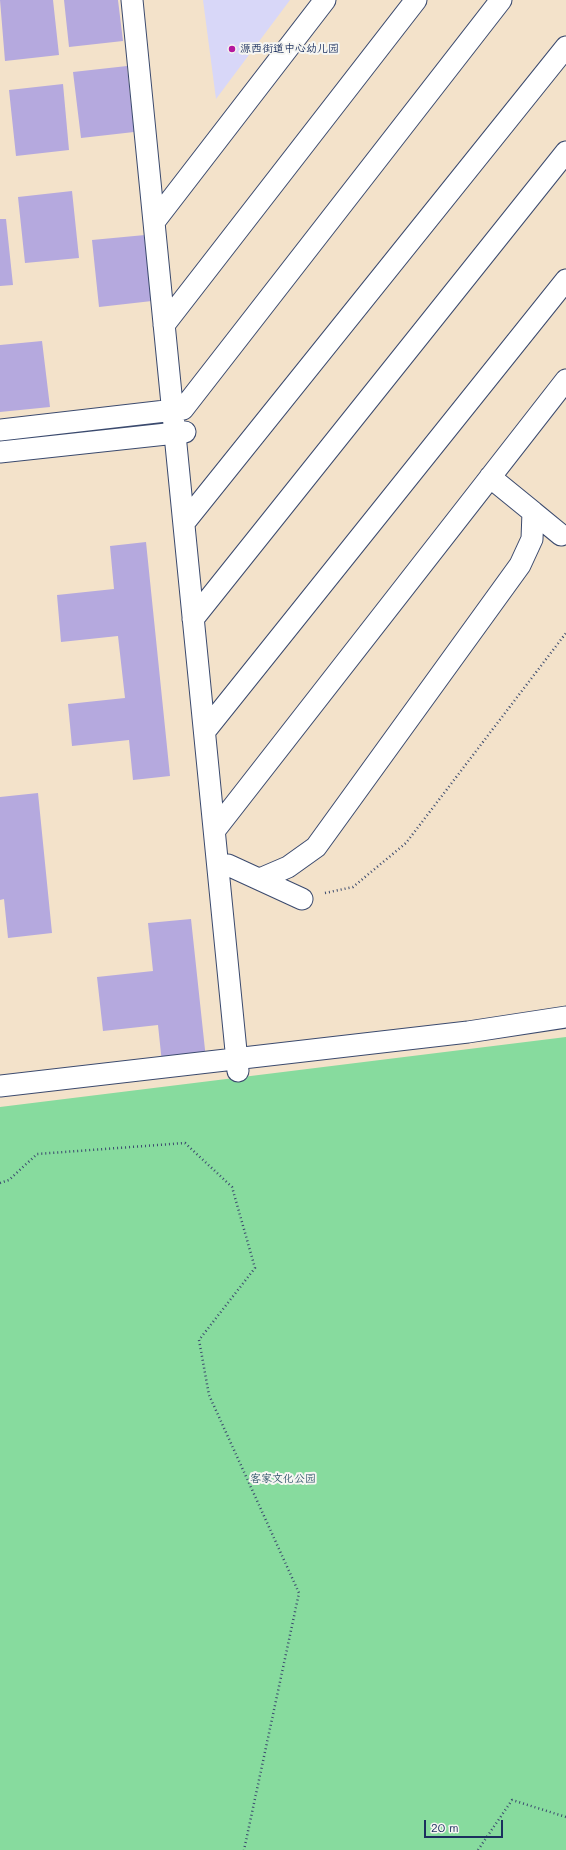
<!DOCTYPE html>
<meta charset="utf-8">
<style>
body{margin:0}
#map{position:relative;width:566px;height:1850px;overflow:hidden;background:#f3e2ca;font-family:Mali,sans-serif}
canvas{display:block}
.scale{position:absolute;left:424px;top:1820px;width:79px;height:18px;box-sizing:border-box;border:2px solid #1b2f5e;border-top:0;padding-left:5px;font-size:12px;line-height:14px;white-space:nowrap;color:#1b2f5e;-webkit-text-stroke:3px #f6f6f2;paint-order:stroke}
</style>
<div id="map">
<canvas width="566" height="1850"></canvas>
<div class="scale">20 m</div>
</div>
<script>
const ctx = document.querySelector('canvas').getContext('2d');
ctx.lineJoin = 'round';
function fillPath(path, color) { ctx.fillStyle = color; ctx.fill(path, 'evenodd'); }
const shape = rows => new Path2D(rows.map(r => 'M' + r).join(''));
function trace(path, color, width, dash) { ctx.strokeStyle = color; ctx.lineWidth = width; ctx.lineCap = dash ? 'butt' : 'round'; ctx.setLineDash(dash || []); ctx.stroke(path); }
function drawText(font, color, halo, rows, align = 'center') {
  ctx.font = font + ' Mali,"LXGW WenKai TC",sans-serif'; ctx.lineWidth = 4; ctx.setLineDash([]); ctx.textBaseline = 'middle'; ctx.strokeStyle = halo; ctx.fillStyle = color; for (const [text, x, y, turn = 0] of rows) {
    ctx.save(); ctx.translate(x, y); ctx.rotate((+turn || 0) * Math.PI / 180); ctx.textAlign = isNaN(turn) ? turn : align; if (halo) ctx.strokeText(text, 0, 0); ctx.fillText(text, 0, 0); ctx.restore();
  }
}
fillPath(shape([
 [203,0,290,0,216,99]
]), '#d8d7f8');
fillPath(shape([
 [566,1037,566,1850,0,1850,0,1107]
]), '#87db9e');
fillPath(shape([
 [0,0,53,0,59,55,5,61],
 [64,0,118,0,123,41,69,47],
 [127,66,134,132,81,138,73,72],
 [63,84,69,150,16,156,9,90],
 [72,191,79,258,25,263,18,197],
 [0,219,6,219,13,285,0,286],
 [145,235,152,301,99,307,92,240],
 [42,341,50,407,0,412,0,345],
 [146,542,170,776,133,780,129,740,72,746,68,704,125,698,118,636,61,642,57,595,114,589,110,546],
 [38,793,52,933,8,938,4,899,0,900,0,797],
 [191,919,206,1059,162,1063,158,1025,103,1031,97,977,153,971,148,923]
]), '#b5a9de');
const minor = shape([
 [132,0,238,1071],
 [154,222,325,0],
 [164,325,416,0],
 [0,430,183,409,501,0],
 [0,452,185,432],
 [533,512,561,535],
 [184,523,566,47],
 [193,619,566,152],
 [205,731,566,280],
 [215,830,566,380],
 [228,865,302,899],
 [260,879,288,867,316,847,520,565,532,539,533,512,490,477],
 [0,1086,468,1032,566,1017]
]);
trace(minor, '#3b4a6e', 23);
trace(shape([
 [325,893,353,887,406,843,566,633],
 [0,1183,9,1180,37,1154,185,1143,232,1187,255,1268,199,1340,209,1395,299,1593,244,1850],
 [478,1850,512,1800,566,1817]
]), '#3b4a6e', 2.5, [1, 3]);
trace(minor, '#fff', 21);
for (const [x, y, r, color] of [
 [232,49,4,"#b5179e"]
]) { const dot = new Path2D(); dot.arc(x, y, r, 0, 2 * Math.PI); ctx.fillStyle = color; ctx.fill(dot); trace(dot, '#f6f6f2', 1.5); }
drawText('11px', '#1b2f5e', '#f6f6f2', [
 ["源西街道中心幼儿园",240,49]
], 'left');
drawText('11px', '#365a6e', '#f6f6f2', [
 ["客家文化公园",283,1479]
]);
</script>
